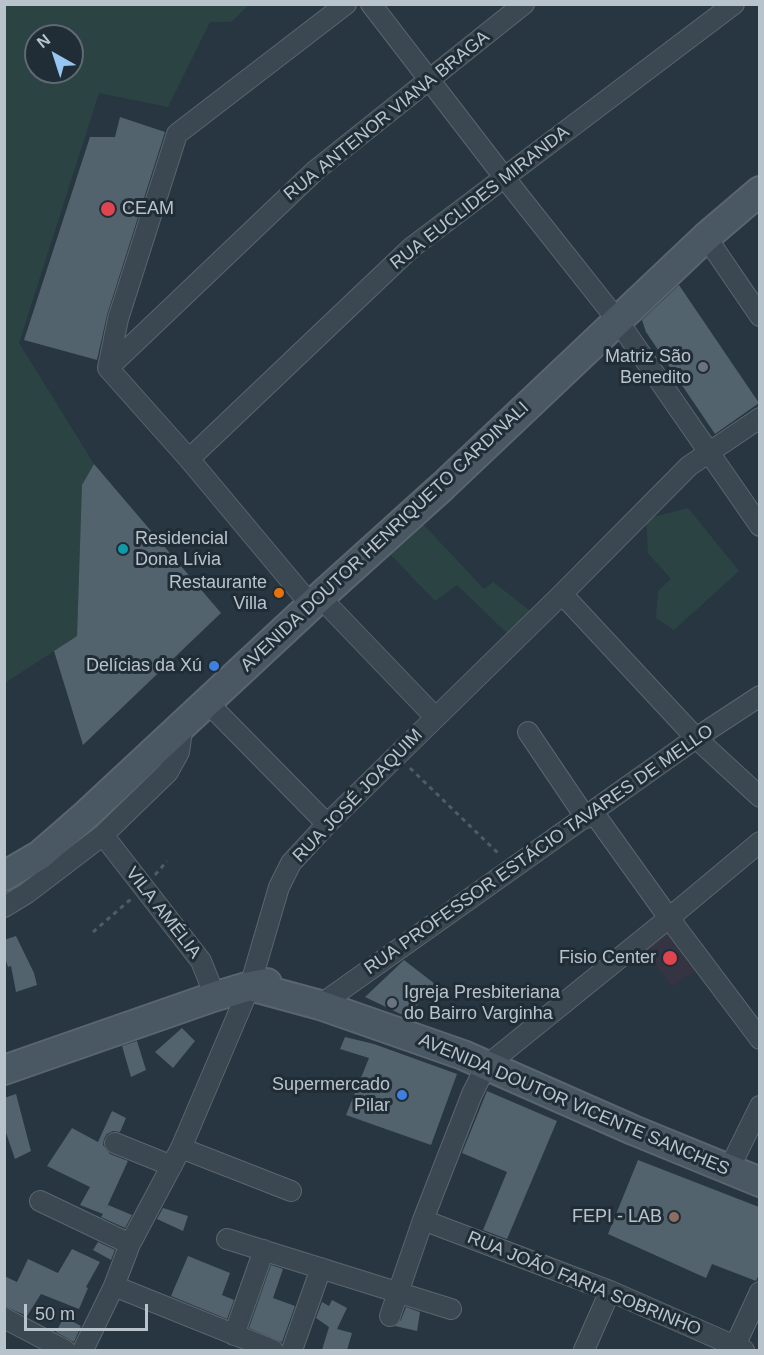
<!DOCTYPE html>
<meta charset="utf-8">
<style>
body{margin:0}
#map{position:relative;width:764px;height:1355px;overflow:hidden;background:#283641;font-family:Arial,sans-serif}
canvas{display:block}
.frame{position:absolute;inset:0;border:6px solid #b9c3cb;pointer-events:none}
.north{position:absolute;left:24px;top:24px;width:60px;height:60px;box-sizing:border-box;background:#212d36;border:2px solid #5e6972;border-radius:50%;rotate:321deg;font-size:16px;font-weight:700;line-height:24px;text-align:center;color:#b9c3cb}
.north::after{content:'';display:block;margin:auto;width:21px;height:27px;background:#96c7f3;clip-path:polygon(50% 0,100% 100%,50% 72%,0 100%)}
.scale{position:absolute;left:24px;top:1304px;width:124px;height:27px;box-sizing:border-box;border:3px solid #b9c3cb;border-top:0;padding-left:8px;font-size:18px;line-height:21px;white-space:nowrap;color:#b9c3cb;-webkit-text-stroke:4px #212d36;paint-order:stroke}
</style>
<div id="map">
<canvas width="764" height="1355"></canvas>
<div class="frame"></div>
<div class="north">N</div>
<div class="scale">50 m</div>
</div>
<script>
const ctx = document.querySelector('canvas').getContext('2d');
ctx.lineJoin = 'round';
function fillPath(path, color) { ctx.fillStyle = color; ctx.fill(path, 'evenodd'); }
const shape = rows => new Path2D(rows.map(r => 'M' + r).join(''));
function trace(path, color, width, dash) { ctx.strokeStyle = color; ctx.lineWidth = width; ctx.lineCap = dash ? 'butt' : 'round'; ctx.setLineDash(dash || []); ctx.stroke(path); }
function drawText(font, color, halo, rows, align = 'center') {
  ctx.font = font + ' Arial,sans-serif'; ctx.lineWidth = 6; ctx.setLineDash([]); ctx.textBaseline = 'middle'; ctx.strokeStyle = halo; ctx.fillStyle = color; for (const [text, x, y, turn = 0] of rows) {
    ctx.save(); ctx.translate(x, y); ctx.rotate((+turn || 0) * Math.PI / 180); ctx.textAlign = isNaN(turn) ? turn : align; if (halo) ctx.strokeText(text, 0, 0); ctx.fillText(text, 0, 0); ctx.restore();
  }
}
fillPath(shape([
 [669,925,697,970,672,987,642,947]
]), '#343442');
fillPath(shape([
 [5,5,249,5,231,22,210,22,168,107,99,93,19,343,94,464,82,486,77,636,5,683],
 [36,36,72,36,72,72,36,72],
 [688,508,739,571,674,630,656,618,658,591,671,579,648,553,646,519],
 [422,523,484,589,493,582,533,613,509,635,457,585,435,601,388,552]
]), '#2b4443');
fillPath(shape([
 [120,117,165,132,107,315,97,360,24,340,90,137,115,137],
 [679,285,759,403,715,434,646,332,642,320],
 [94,464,221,613,83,745,54,651,77,636,82,485],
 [16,936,34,973,37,985,16,992,11,966,8,967,4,954,4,940],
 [404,960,435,984,407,1017,365,997],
 [182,1028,195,1041,173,1068,155,1052],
 [345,1037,374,1044,457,1074,431,1145,346,1115,369,1058,340,1049],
 [137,1041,146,1070,131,1077,122,1046],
 [487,1091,557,1121,507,1239,483,1230,507,1172,462,1153],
 [16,1094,31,1151,15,1159,4,1127,4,1098],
 [112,1111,126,1118,120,1132,113,1131,107,1134,104,1139,103,1145,110,1154,128,1161,105,1211,108,1205,132,1215,125,1228,101,1217,103,1214,80,1205,90,1187,47,1166,72,1128,98,1142],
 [638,1160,759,1207,759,1274,756,1281,712,1264,706,1278,608,1234],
 [163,1208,188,1216,183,1231,157,1219],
 [98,1242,115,1250,111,1260,93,1250],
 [72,1249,100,1262,86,1287,88,1288,79,1309,41,1294,27,1316,4,1306,4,1276,17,1282,28,1259,58,1273],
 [188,1256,230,1273,222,1295,234,1300,227,1319,171,1296],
 [271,1265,283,1269,273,1298,295,1306,282,1342,249,1328],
 [332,1300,347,1308,337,1329,352,1333,347,1350,322,1350,329,1327,316,1318,322,1302,329,1306],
 [406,1307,420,1312,417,1331,395,1326,401,1320],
 [64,1317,81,1326,74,1342,56,1332]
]), '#53636e');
const street = shape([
 [371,4,504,177,618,321,760,526],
 [706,237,760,316],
 [108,368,316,170,524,4],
 [108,368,118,319,177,134,346,4],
 [108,368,189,459,311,605],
 [189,459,411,248,734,4],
 [562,594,696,738,760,797],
 [320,597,435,717],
 [207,702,327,824],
 [528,732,586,818],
 [593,812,669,918,760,1039],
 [103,835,201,961,209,981,213,997],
 [4,907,27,893,103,835,168,772,179,752,183,724],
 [320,1005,696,738,760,696],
 [115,1143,172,1166],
 [181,1148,291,1191],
 [729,1169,760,1106],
 [40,1201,130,1244],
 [423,1220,610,1291,744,1350],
 [227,1239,451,1309],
 [114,1286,273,1350],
 [390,1316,423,1220,472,1094,486,1066,669,918,760,842],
 [4,1318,65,1350],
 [234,1335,264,1250],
 [83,1350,114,1286,130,1244,181,1148,250,986,279,887,291,863,327,824,562,594,689,466,760,418],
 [292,1350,321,1268],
 [584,1350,610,1291],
 [733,1350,760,1292]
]);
const secondary = shape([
 [4,876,40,855,87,814,320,597,443,486,706,237,760,191],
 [250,986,320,1005,463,1055,633,1130,760,1182],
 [4,1070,213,997,250,986,267,983]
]);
trace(street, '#5a666e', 22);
trace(secondary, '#5a666e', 32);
trace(shape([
 [410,768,500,855],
 [155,875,167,861],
 [93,932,131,899]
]), '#4a6060', 3, [4.5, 4.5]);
trace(street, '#3c4851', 20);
trace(secondary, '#4a5864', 28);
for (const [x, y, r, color] of [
 [108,209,8,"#e0444e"],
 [703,367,6,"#6b7280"],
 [123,549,6,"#0f9aa8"],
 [279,593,6,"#e8710a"],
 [214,666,6,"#3f7fe0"],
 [670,958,8,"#e0444e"],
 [392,1003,6,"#6b7280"],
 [402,1095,6,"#3f7fe0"],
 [674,1217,6,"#8d6e63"]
]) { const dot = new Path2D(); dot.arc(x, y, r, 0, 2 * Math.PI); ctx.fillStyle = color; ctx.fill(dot); trace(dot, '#212d36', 2); }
drawText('18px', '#b9c3cb', '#212d36', [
 ["RUA ANTENOR VIANA BRAGA",387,116,-39],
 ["RUA EUCLIDES MIRANDA",480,198,-38],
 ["AVENIDA DOUTOR HENRIQUETO CARDINALI",385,537,-43],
 ["RUA JOSÉ JOAQUIM",358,796,-46],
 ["RUA PROFESSOR ESTÁCIO TAVARES DE MELLO",539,850,-35],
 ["VILA AMÉLIA",163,913,52],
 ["AVENIDA DOUTOR VICENTE SANCHES",574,1105,23],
 ["RUA JOÃO FARIA SOBRINHO",584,1284,22]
]);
drawText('18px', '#b9c3cb', '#212d36', [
 ["CEAM",122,209,"left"],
 ["Matriz São",691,357],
 ["Benedito",691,378],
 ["Residencial",135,539,"left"],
 ["Dona Lívia",135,560,"left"],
 ["Restaurante",267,583],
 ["Villa",267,604],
 ["Delícias da Xú",202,666],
 ["Fisio Center",656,958],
 ["Igreja Presbiteriana",404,993,"left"],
 ["do Bairro Varginha",404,1014,"left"],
 ["Supermercado",390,1085],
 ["Pilar",390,1106],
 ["FEPI - LAB",662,1217]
], 'right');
</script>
